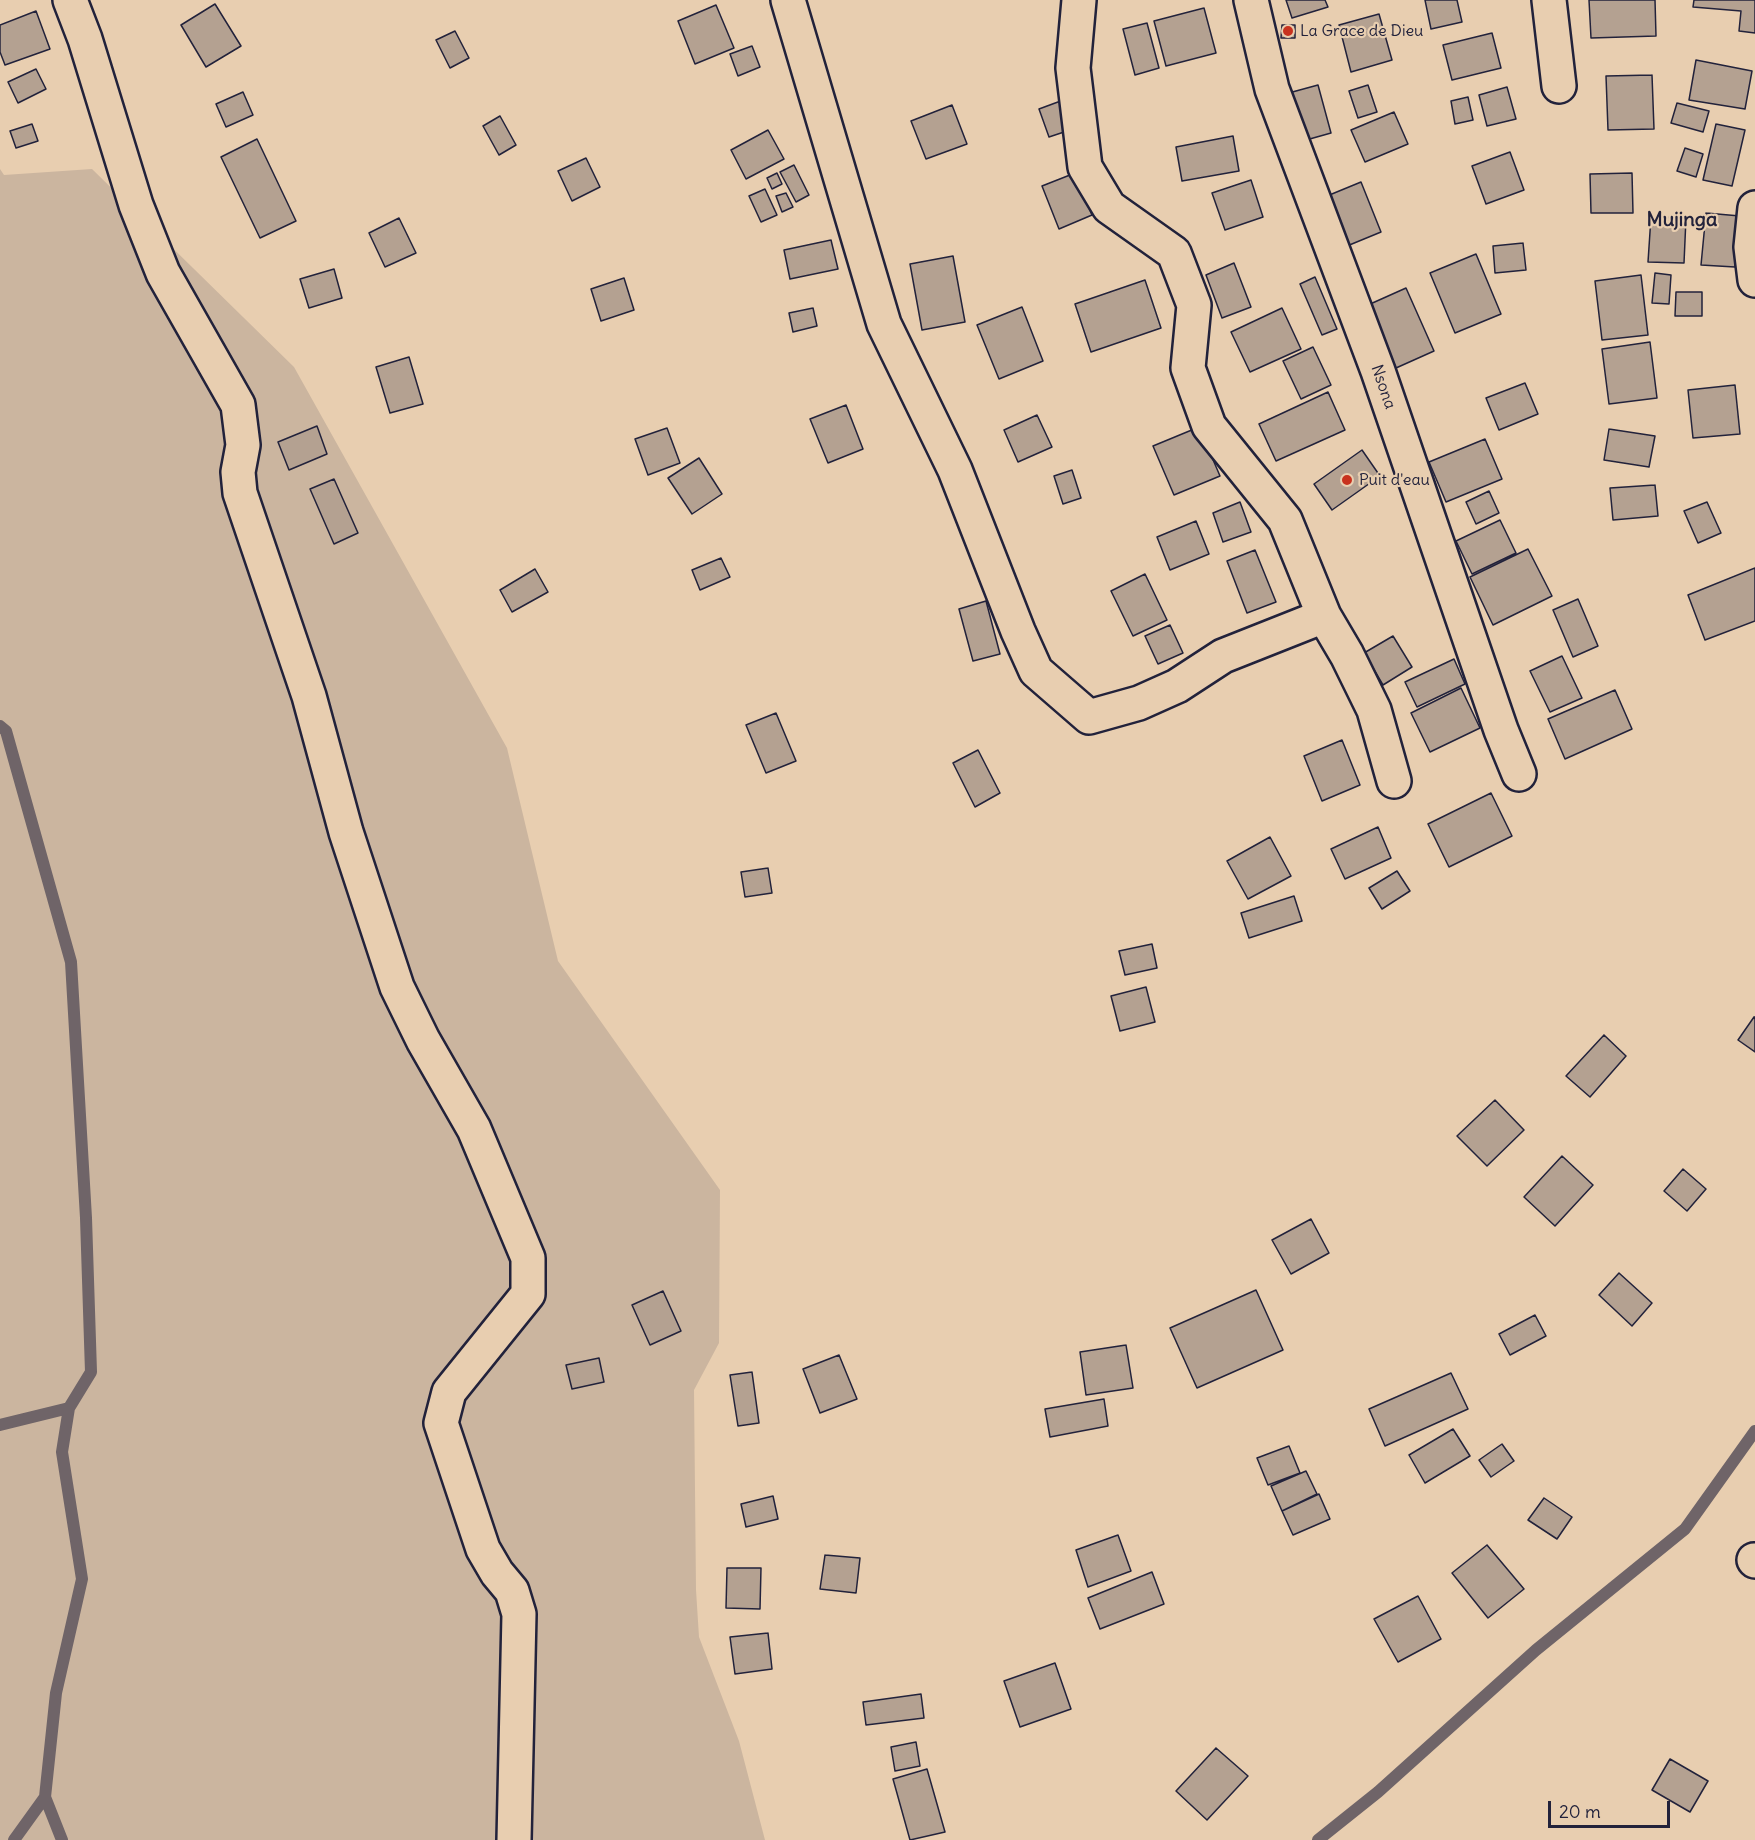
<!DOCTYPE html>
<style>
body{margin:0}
#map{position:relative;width:1755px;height:1840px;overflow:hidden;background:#e8ceb0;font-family:Delius,sans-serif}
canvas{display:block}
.scale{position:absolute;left:1548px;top:1801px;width:122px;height:27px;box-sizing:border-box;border:3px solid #22223b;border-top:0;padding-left:8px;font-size:18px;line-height:21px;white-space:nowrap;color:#22223b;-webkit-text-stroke:4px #e8ceb0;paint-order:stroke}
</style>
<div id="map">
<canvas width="1755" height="1840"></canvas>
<div class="scale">20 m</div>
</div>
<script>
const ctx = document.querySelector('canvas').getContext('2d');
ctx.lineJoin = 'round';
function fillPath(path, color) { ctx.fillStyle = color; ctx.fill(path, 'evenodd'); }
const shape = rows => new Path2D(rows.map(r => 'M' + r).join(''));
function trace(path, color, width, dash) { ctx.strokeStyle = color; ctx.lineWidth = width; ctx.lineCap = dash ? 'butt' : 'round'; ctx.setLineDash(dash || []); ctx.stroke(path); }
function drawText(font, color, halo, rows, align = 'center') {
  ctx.font = font + ' Delius,sans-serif'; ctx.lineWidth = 4.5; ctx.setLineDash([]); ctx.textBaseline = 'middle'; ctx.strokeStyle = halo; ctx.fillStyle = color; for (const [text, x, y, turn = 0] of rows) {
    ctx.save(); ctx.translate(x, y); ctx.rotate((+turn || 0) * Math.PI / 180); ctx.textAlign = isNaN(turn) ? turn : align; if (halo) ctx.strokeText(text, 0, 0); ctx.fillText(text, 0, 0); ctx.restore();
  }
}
fillPath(shape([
 [0,169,4,175,92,169,294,367,507,748,558,961,720,1190,719,1343,694,1390,696,1590,699,1637,739,1741,765,1840,0,1840]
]), '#cbb59f');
trace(shape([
 [0,726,6,731,71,962,86,1218,91,1372,69,1408,0,1425],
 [45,1797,62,1840],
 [14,1840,45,1797,56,1693,82,1579,62,1452,69,1408],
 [1318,1840,1378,1792,1536,1650,1685,1529,1755,1431]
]), '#6f6468', 12);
const building = shape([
 [1286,0,1325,0,1328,7,1292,18,1286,0],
 [1425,0,1457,0,1462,22,1431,29,1425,0],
 [1589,0,1655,0,1656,36,1591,38,1589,0],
 [1694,0,1755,0,1755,33,1739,31,1741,11,1693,7,1694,0],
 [215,4,241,46,206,67,181,25,215,4],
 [716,5,734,48,695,64,678,21,716,5],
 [1204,8,1216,53,1166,66,1154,21,1204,8],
 [36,11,50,49,5,65,0,52,0,25,36,11],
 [1379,14,1392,60,1351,72,1339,25,1379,14],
 [1147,23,1159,68,1135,75,1123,29,1147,23],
 [1282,25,1295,25,1295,38,1281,38,1282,25],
 [455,31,469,58,450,68,436,40,455,31],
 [1492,33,1501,68,1452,80,1443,45,1492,33],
 [752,46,760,67,738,76,730,54,752,46],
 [1696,60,1752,71,1745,109,1689,100,1696,60],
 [36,69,46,89,18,103,8,82,36,69],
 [1652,75,1654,129,1608,130,1606,76,1652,75],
 [1318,85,1331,133,1299,142,1285,94,1318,85],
 [1368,85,1377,112,1358,118,1349,91,1368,85],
 [1507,87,1516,119,1487,126,1479,95,1507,87],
 [243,92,253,115,226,127,216,104,243,92],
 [1468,97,1473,120,1455,124,1451,101,1468,97],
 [1066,99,1076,128,1049,137,1039,109,1066,99],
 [1677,103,1709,111,1703,132,1671,123,1677,103],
 [952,105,967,144,926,159,911,121,952,105],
 [1394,112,1408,144,1365,162,1351,130,1394,112],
 [500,116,516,145,499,155,483,126,500,116],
 [32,124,38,141,16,148,10,131,32,124],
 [1716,124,1745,130,1732,186,1703,180,1716,124],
 [768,130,784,159,746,179,731,150,768,130],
 [1233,136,1239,171,1182,181,1176,147,1233,136],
 [257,139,296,221,260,238,221,157,257,139],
 [1685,148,1703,154,1696,177,1677,171,1685,148],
 [1510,152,1524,190,1486,204,1472,166,1510,152],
 [586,158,600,187,572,201,558,171,586,158],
 [794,165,809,195,796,202,780,172,794,165],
 [777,173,782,184,772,189,767,178,777,173],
 [1075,173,1092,215,1059,229,1042,186,1075,173],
 [1632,173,1633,213,1591,213,1590,174,1632,173],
 [1251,180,1263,217,1225,230,1212,193,1251,180],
 [1361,182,1381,232,1347,246,1327,196,1361,182],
 [765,189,777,215,761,222,749,196,765,189],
 [786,193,793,207,782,212,776,196,786,193],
 [1706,213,1740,216,1735,267,1701,265,1706,213],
 [1651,217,1686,218,1684,263,1648,262,1651,217],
 [399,218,416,253,385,267,369,233,399,218],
 [831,240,838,269,790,279,784,250,831,240],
 [1523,243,1526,270,1495,273,1493,246,1523,243],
 [1476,254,1501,314,1455,333,1430,273,1476,254],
 [953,256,965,322,922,330,910,264,953,256],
 [1234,263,1251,307,1222,318,1206,275,1234,263],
 [334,269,342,298,309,308,300,279,334,269],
 [1655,273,1671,275,1669,304,1652,303,1655,273],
 [1641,275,1648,335,1602,340,1595,281,1641,275],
 [1315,277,1337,329,1322,335,1300,284,1315,277],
 [624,278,634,310,601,321,591,289,624,278],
 [1145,280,1161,328,1091,352,1075,304,1145,280],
 [1406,288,1434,351,1396,368,1368,305,1406,288],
 [1676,292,1702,292,1702,316,1675,316,1676,292],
 [1022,307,1043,361,999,379,977,325,1022,307],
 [813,308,817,326,793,332,789,313,813,308],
 [1282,308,1301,349,1250,372,1231,332,1282,308],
 [1650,342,1657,398,1609,404,1602,349,1650,342],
 [1313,347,1331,385,1301,399,1283,361,1313,347],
 [409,357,423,404,390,413,376,367,409,357],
 [1525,383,1538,414,1499,430,1486,398,1525,383],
 [1735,385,1740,434,1693,438,1688,390,1735,385],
 [1328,392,1345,430,1276,461,1259,424,1328,392],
 [846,405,863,449,828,463,810,419,846,405],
 [1037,415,1052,447,1018,462,1004,430,1037,415],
 [317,426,327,454,289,470,278,442,317,426],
 [1199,427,1220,476,1174,495,1153,446,1199,427],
 [667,428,680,463,648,475,635,439,667,428],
 [1609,429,1655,436,1649,467,1604,460,1609,429],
 [1485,439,1502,479,1446,502,1429,462,1485,439],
 [1362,450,1380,476,1332,510,1314,484,1362,450],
 [699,458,722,494,692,514,668,478,699,458],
 [1072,470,1081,498,1063,504,1054,476,1072,470],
 [334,479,358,533,334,544,310,489,334,479],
 [1655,485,1658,516,1613,520,1610,488,1655,485],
 [1489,491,1499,513,1476,524,1466,502,1489,491],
 [1240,502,1251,532,1223,542,1213,513,1240,502],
 [1707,502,1721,533,1698,543,1684,511,1707,502],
 [1500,520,1516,553,1472,574,1456,541,1500,520],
 [1196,521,1209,554,1170,570,1157,537,1196,521],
 [1528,549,1552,596,1493,625,1470,577,1528,549],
 [1255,550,1276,602,1247,613,1227,561,1255,550],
 [721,558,730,577,700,590,692,570,721,558],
 [1755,568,1755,621,1705,640,1688,595,1755,568],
 [535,569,548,592,512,612,500,590,535,569],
 [1145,574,1167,620,1133,636,1111,591,1145,574],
 [1578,599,1598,646,1573,657,1553,610,1578,599],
 [986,601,1000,654,973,661,959,609,986,601],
 [1170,625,1183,653,1158,664,1145,636,1170,625],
 [1393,636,1412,667,1383,685,1364,653,1393,636],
 [1562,656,1582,698,1550,712,1530,671,1562,656],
 [1454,659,1465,684,1417,707,1405,682,1454,659],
 [1461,688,1480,728,1430,752,1411,713,1461,688],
 [1615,690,1632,729,1565,759,1548,719,1615,690],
 [776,713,796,761,766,773,746,725,776,713],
 [1342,740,1360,785,1322,801,1304,756,1342,740],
 [978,750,1000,793,975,807,953,763,978,750],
 [1491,793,1512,836,1449,867,1428,824,1491,793],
 [1378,827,1391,858,1345,879,1331,849,1378,827],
 [1270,837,1291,876,1248,899,1227,861,1270,837],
 [768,868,772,893,745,897,741,872,768,868],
 [1397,871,1410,891,1382,909,1369,888,1397,871],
 [1294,896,1302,921,1249,938,1241,913,1294,896],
 [1152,944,1157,968,1125,975,1119,951,1152,944],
 [1146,987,1155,1022,1120,1031,1111,996,1146,987],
 [1754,1017,1755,1017,1755,1052,1738,1040,1754,1017],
 [1604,1035,1626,1056,1590,1097,1566,1076,1604,1035],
 [1495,1100,1524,1130,1487,1166,1457,1136,1495,1100],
 [1562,1156,1593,1185,1555,1226,1524,1197,1562,1156],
 [1683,1169,1706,1189,1687,1211,1664,1191,1683,1169],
 [1311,1219,1329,1253,1291,1274,1272,1240,1311,1219],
 [1619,1273,1652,1303,1632,1326,1599,1295,1619,1273],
 [1256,1290,1283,1350,1197,1388,1170,1328,1256,1290],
 [663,1291,681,1331,650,1345,632,1305,663,1291],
 [1535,1315,1546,1336,1510,1355,1499,1334,1535,1315],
 [1126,1345,1133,1388,1086,1395,1080,1352,1126,1345],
 [839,1355,857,1399,820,1413,803,1369,839,1355],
 [599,1358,604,1382,572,1389,566,1365,599,1358],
 [752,1372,759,1423,738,1426,730,1375,752,1372],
 [1451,1373,1468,1409,1385,1446,1369,1409,1451,1373],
 [1104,1399,1108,1426,1050,1437,1045,1409,1104,1399],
 [1453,1429,1470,1456,1425,1483,1409,1455,1453,1429],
 [1502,1444,1514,1461,1491,1477,1479,1460,1502,1444],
 [1289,1446,1300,1473,1268,1485,1257,1458,1289,1446],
 [1306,1471,1317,1494,1282,1511,1271,1486,1306,1471],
 [1319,1494,1330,1519,1293,1535,1282,1511,1319,1494],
 [773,1496,778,1519,746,1527,741,1504,773,1496],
 [1544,1498,1572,1517,1557,1539,1528,1520,1544,1498],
 [1118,1535,1131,1571,1088,1587,1076,1550,1118,1535],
 [1487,1545,1524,1589,1488,1618,1452,1573,1487,1545],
 [825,1555,860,1558,856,1593,820,1589,825,1555],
 [727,1568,761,1568,760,1609,726,1608,727,1568],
 [1152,1572,1164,1604,1100,1629,1088,1598,1152,1572],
 [1418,1596,1441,1639,1398,1662,1374,1619,1418,1596],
 [768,1633,772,1669,735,1674,730,1637,768,1633],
 [1055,1663,1071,1709,1020,1727,1004,1681,1055,1663],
 [921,1694,924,1718,866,1725,863,1702,921,1694],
 [916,1742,920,1766,895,1771,891,1747,916,1742],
 [1216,1748,1248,1776,1207,1820,1176,1791,1216,1748],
 [1670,1759,1708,1781,1690,1812,1652,1790,1670,1759],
 [927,1769,945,1832,910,1840,893,1779,927,1769]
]);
fillPath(building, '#b4a191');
trace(building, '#22223b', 1.5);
const street = shape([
 [70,0,85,39,136,205,163,273,238,405,243,445,238,472,240,493,309,696,346,832,397,987,423,1040,474,1129,528,1258,528,1294,449,1392,441,1423,483,1549,497,1573,512,1591,519,1614,514,1840],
 [788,0,884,324,955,470,1018,631,1036,671,1089,717,1139,703,1177,686,1223,656,1324,616],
 [1079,0,1073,68,1085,167,1109,207,1174,253,1194,305,1188,368,1209,426,1285,520,1324,616,1347,655,1374,710,1394,781],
 [1251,0,1272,89,1378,371,1501,730,1519,774],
 [1549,0,1559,86],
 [1755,208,1751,247,1755,280],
 [1754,1560,1755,1561]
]);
trace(street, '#22223b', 38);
trace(street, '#e8ceb0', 33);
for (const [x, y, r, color] of [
 [1288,31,6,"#c8321e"],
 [1347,480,6,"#c8321e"]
]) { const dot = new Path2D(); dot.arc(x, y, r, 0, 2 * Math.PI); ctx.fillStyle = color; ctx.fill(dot); trace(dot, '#e8ceb0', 2); }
drawText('16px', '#22223b', '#e8ceb0', [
 ["La Grace de Dieu",1300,31],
 ["Puit d'eau",1359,480]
], 'left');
drawText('16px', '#22223b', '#e8ceb0', [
 ["Nsona",1383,387,71]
]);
drawText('bold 20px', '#22223b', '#e8ceb0', [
 ["Mujinga",1682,220]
]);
</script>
